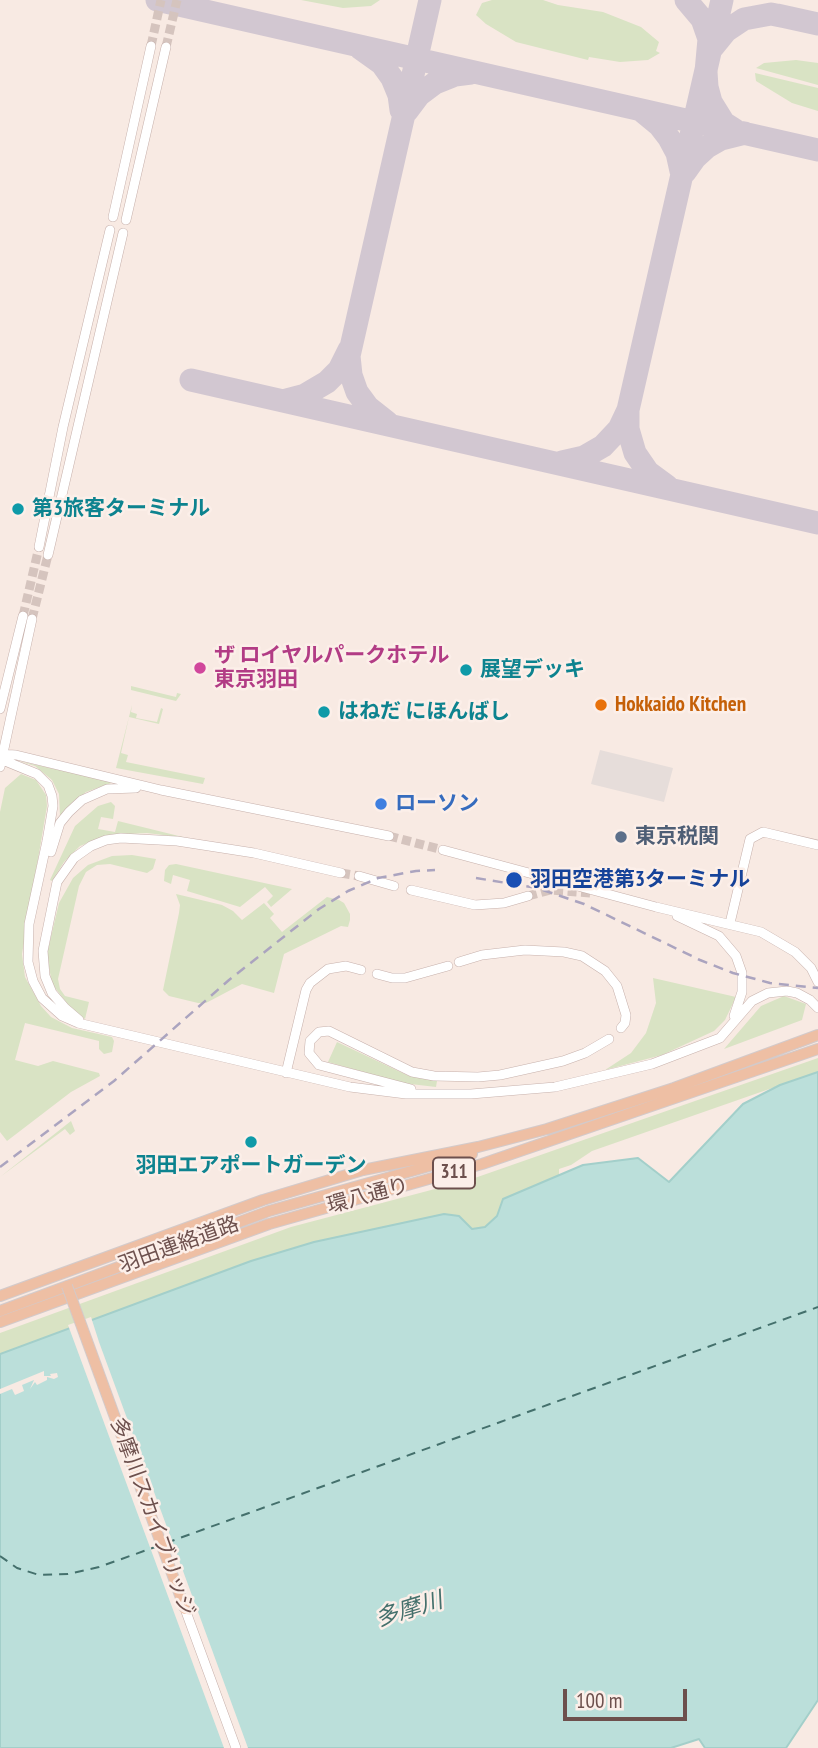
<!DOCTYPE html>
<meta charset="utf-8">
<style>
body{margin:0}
#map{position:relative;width:818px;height:1748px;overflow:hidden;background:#f8eae3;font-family:"PT Sans Narrow",sans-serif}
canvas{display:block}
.scale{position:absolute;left:563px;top:1689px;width:124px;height:32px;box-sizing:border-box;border:4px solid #6d504d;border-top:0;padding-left:9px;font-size:21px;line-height:24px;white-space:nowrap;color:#6d504d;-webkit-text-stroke:5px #fcefe9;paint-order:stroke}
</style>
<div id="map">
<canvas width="818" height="1748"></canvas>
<div class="scale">100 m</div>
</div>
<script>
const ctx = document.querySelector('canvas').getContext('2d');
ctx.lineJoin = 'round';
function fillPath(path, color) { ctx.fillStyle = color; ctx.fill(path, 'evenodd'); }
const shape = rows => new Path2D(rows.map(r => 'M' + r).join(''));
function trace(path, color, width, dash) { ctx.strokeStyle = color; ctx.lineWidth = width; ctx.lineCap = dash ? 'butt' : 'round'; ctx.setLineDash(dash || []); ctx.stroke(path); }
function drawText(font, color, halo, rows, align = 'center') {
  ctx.font = font + ' "PT Sans Narrow","Noto Sans JP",sans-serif'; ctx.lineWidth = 5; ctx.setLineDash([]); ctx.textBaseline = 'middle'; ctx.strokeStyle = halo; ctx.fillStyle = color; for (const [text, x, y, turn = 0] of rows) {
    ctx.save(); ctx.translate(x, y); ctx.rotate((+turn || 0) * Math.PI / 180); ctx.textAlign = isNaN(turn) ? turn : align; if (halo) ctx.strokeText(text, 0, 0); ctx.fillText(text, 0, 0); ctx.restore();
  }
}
fillPath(shape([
 [600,750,673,768,664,802,591,784]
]), '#e6ddda');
fillPath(shape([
 [301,0,380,0,371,6,343,8],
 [492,0,543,0,558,5,603,12,641,27,659,42,656,51,660,53,648,60,620,62,589,57,588,60,516,42,486,24,476,15,482,3],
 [796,60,818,63,818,85,756,68,764,63],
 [755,73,818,88,818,111,792,103,756,81],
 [131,686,176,697,177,693,181,694,176,701,131,690],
 [132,705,131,712,137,714,136,718,157,722,161,708,163,709,159,724,129,717,121,753,128,755,126,762,205,778,203,784,116,768],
 [18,761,114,782,86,792,60,816,59,794,52,780,35,766],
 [21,774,36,780,46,795,47,806,22,954,25,977,41,1006,51,1017,72,1028,112,1037,114,1041,112,1052,104,1054,99,1049,99,1041,25,1023,15,1060,38,1066,53,1061,99,1073,100,1076,71,1092,7,1141,0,1132,0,812,5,788],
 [111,802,115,806,113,819,101,817,98,829,115,832,118,821,187,838,147,833,108,835,80,846,64,862,52,881,50,880,75,826,98,806],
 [132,855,156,859,153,869,147,873,110,864,97,865,86,872,79,886,58,979,60,989,65,996,89,1002,85,1019,73,1011,52,984,48,961,48,949,59,903,73,878,88,865,112,856],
 [176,864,292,889,271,907,267,902,273,896,265,887,240,907,187,891,190,880,173,875,171,884,164,881,165,870,169,865],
 [176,894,222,905,233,911,242,920,264,903,274,914,270,918,282,932,327,897,339,900,344,903,350,914,350,920,348,927,341,926,284,954,274,993,242,984,206,1003,198,1003,169,996,163,990,179,913,180,905],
 [653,978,736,997,725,1020,714,1031,662,1055,605,1070,631,1053,646,1033,656,1003],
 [784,996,806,1004,802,1020,724,1049,761,1006],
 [337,1042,409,1076,437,1081,436,1087,402,1083,328,1062],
 [818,1058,818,1072,592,1151,571,1165,559,1169,559,1176,503,1199,497,1216,485,1227,472,1229,459,1216,444,1214,314,1242,251,1261,0,1354,0,1333,291,1227,469,1180],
 [71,1121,75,1131,70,1135,65,1129,0,1177]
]), '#d9e3c4');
const water = shape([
 [818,1072,818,1700,786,1748,705,1748,699,1739,671,1748,0,1748,0,1354,251,1261,314,1242,444,1214,459,1216,472,1229,485,1227,497,1216,503,1199,583,1165,638,1158,669,1182,743,1104,780,1085,818,1072]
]);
fillPath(water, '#bbdfda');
trace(water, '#a3cfca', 2);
fillPath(shape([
 [91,1317,99,1342,248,1748,224,1748,68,1325],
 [44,1371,44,1376,51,1376,50,1374,57,1373,58,1377,54,1379,47,1377,47,1380,37,1385,35,1382,30,1389,34,1380,22,1385,24,1391,15,1395,12,1389,0,1394,0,1389]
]), '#f8eae3');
trace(shape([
 [166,1543,818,1307],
 [0,1556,17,1568,39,1575,68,1574,99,1567,158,1546]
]), '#44706c', 2, [9, 7]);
trace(shape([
 [157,0,818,150],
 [686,0,702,19,709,39,706,72,707,87,711,102,724,123,735,130],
 [777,15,818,24],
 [713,47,726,31,744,19,771,14,791,18],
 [361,49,382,64,392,78,399,95,401,110],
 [407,111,419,95,435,83,455,75,471,73],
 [642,111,659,125,669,138,677,153,681,171],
 [685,172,695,158,707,147,721,139,745,133],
 [191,380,818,523],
 [286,400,305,395,327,382,339,370,349,350],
 [628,410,628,429,635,453,648,472,667,486],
 [387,422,368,407,357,392,351,375,349,356,430,0],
 [562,462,584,457,603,446,619,429,628,410,722,0]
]), '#d2c7d1', 23);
trace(shape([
 [151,46,161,0],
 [166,47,177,0],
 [23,616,39,547],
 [32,619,48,555],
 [389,836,443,850],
 [341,873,359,876],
 [528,896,550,890,591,893]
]), '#d5c4be', 9, [9, 4.5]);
const minor = shape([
 [113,217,151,46],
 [126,220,166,47],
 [39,547,63,427,110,230],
 [48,555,123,233],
 [0,709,23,616],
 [0,754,16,755,161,790,389,836],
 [0,759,37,774,48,785,52,796,53,806,47,841,29,924,28,962,33,981,42,998,62,1016,78,1023,350,1087,406,1094,471,1094,555,1087,652,1064,720,1038,752,1001,768,993,787,991,797,993,810,1000,818,1008],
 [0,767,32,619],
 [443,850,656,907,761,932,795,952,811,968,818,982],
 [51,852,60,823,69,812,82,800,107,789,136,788],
 [359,876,394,886],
 [411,890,475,905,504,903,528,896],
 [677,916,719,936,736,956,742,973,742,992,734,1016],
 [730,923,750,839,763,832,818,845],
 [459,962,482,955,525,950,564,952,582,956,605,971,617,986,626,1015,625,1023,621,1028],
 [377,974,392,978,405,978,448,966],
 [79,1020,65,1008,52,993,45,976,43,951,57,882,74,858,91,846,106,840,121,838,177,841,254,853,341,873],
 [286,1073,306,990,310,983,328,969,346,966,361,970],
 [411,1089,319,1065,309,1053,310,1041,319,1032,329,1031,412,1072,434,1076,478,1077,500,1075,563,1061,585,1053,609,1039],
 [185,1609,236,1748]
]);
const major = shape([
 [0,1296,263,1200,363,1170,478,1147,547,1129,674,1088,818,1035],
 [0,1311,269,1211,472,1154],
 [0,1322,269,1224,482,1164,818,1049]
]);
trace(minor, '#c7b1ac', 10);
trace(major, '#d3caca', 12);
trace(minor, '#fff', 9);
trace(major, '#eebfa4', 10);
trace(shape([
 [476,878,537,888,584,904,700,960,733,973,770,983,818,988],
 [0,1167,114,1081,229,980,319,909,348,891,378,878,416,871,435,870]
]), '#aba4bf', 2.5, [10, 7]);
const majorBridge = shape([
 [67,1286,185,1609]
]);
trace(majorBridge, '#d3caca', 12, []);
trace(majorBridge, '#eebfa4', 10);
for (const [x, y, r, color] of [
 [18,509,7,"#0f9aa8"],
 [200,668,7,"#d1479c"],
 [466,670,7,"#0f9aa8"],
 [601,705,7,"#e8710a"],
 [324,712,7,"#0f9aa8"],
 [381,804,7,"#3f7fe0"],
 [621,837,7,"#5c6f8a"],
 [514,880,9,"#1a4fb4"],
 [251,1142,7,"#0f9aa8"]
]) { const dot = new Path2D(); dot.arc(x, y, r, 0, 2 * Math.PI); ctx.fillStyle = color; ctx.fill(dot); trace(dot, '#fcefe9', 2.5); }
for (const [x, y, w] of [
 [454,1173,42]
]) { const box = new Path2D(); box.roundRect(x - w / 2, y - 15.5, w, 31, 5); ctx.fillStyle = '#fcefe9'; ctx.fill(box); trace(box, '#6d504d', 2); }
drawText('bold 19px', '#6d504d', null, [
 ["311",454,1173]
]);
drawText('bold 21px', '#0d838f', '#fcefe9', [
 ["第3旅客ターミナル",32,509],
 ["展望デッキ",480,670],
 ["はねだ にほんばし",338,712],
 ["羽田エアポートガーデン",251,1166,"center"]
], 'left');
drawText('bold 21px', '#b23c85', '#fcefe9', [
 ["ザ ロイヤルパークホテル",214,656],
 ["東京羽田",214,680]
], 'left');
drawText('bold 21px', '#c56008', '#fcefe9', [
 ["Hokkaido Kitchen",615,705]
], 'left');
drawText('bold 21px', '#366cbe', '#fcefe9', [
 ["ローソン",395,804]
], 'left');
drawText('bold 21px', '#4e5e75', '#fcefe9', [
 ["東京税関",635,837]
], 'left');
drawText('bold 21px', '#164399', '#fcefe9', [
 ["羽田空港第3ターミナル",530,880]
], 'left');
drawText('21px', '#6d504d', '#fcefe9', [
 ["環八通り",368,1196,-15],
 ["羽田連絡道路",179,1245,-20],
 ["多摩川スカイブリッジ",152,1517,70]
]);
drawText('italic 23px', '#44706c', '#fcefe9', [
 ["多摩川",409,1610,-17]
]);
</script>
